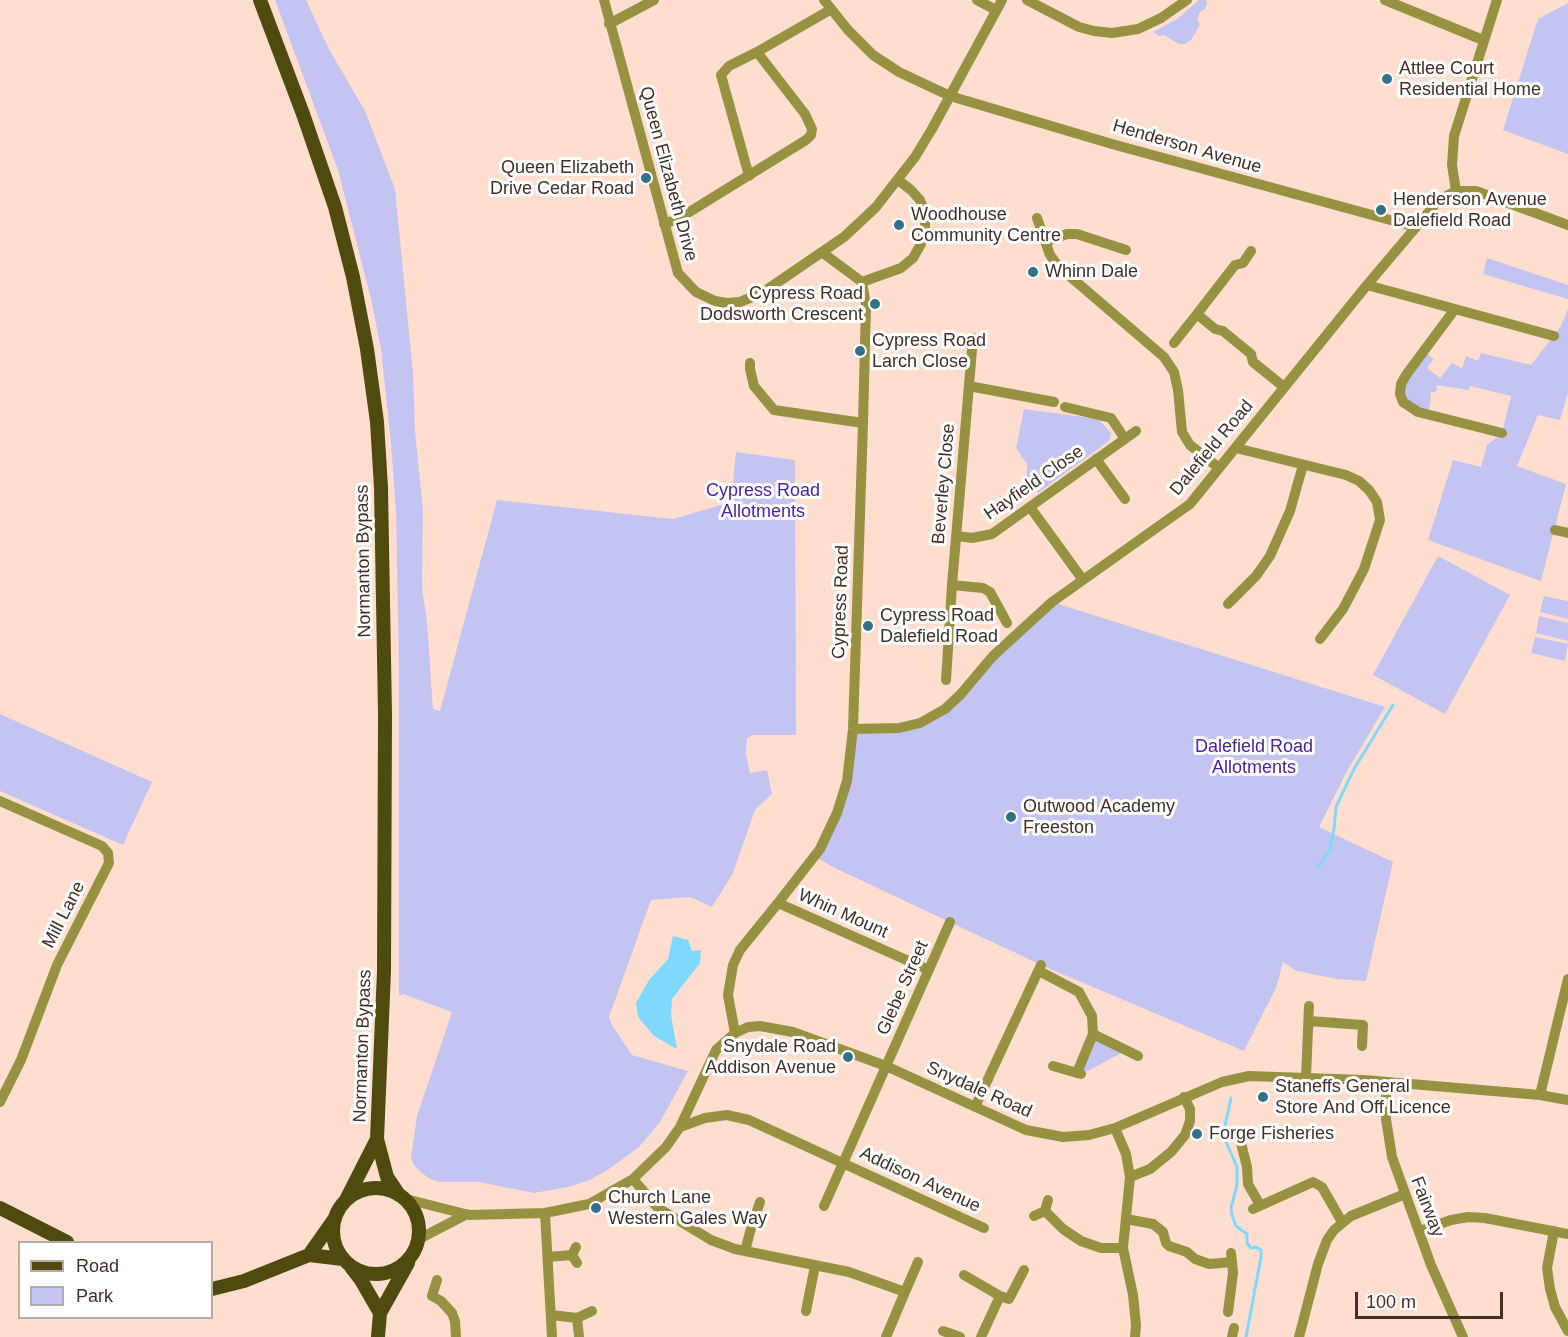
<!DOCTYPE html>
<style>
body{margin:0}
#map{position:relative;width:1568px;height:1337px;overflow:hidden;background:#ffdecf;font-family:Helvetica,sans-serif}
canvas{display:block}
.legend{position:absolute;left:18px;top:1241px;width:195px;height:78px;box-sizing:border-box;background:#fff;border:2px solid #b4aca8;margin:0;padding:8px 10px;list-style:none;font-size:18px;color:#442f25}
.legend li{display:flex;align-items:center;gap:12px;height:30px}
.legend b{width:30px;border:2px solid #b4aca8}
.scale{position:absolute;left:1355px;top:1292px;width:148px;height:27px;box-sizing:border-box;border:3px solid #442f25;border-top:0;padding-left:8px;font-size:18px;line-height:21px;white-space:nowrap;color:#442f25;-webkit-text-stroke:4px #fff;paint-order:stroke}
</style>
<div id="map">
<canvas width="1568" height="1337"></canvas>
<ul class="legend">
<li><b style="height:8px;background:#4f4b0f"></b>Road</li>
<li><b style="height:16px;background:#c4c4f2"></b>Park</li>
</ul>
<div class="scale">100 m</div>
</div>
<script>
const ctx = document.querySelector('canvas').getContext('2d');
ctx.lineJoin = 'round';
function fillPath(path, color) { ctx.fillStyle = color; ctx.fill(path, 'evenodd'); }
const shape = rows => new Path2D(rows.map(r => 'M' + r).join(''));
function trace(path, color, width, dash) { ctx.strokeStyle = color; ctx.lineWidth = width; ctx.lineCap = dash ? 'butt' : 'round'; ctx.setLineDash(dash || []); ctx.stroke(path); }
function drawText(font, color, halo, rows, align = 'center') {
  ctx.font = font + ' Helvetica,sans-serif'; ctx.lineWidth = 6; ctx.setLineDash([]); ctx.textBaseline = 'middle'; ctx.strokeStyle = halo; ctx.fillStyle = color; for (const [text, x, y, turn = 0] of rows) {
    ctx.save(); ctx.translate(x, y); ctx.rotate((+turn || 0) * Math.PI / 180); ctx.textAlign = isNaN(turn) ? turn : align; if (halo) ctx.strokeText(text, 0, 0); ctx.fillText(text, 0, 0); ctx.restore();
  }
}
fillPath(shape([
 [275,0,306,0,329,49,365,111,395,189,413,373,415,431,423,510,422,587,427,622,433,709,440,711,497,500,673,519,731,502,736,452,795,460,796,735,753,735,747,738,746,754,750,773,767,770,772,794,755,810,733,873,712,907,690,897,651,900,609,1017,612,1025,632,1055,688,1071,660,1122,639,1147,609,1169,590,1180,568,1187,534,1193,479,1182,440,1182,430,1179,422,1173,414,1165,411,1158,417,1116,452,1012,403,994,399,996,399,665,396,512,391,443,381,349,371,299,338,170],
 [1199,0,1206,0,1207,3,1205,9,1200,12,1197,20,1200,24,1198,28,1192,39,1185,44,1179,44,1164,35,1159,36,1153,32,1177,19],
 [1568,3,1568,154,1503,130,1538,19],
 [1487,258,1568,285,1568,299,1483,274],
 [1568,309,1568,393,1560,420,1538,415,1517,466,1566,484,1541,581,1428,540,1453,460,1481,467,1487,445,1502,433,1511,396,1470,386,1469,390,1436,385,1437,391,1430,393,1431,398,1428,415,1409,408,1401,384,1424,351,1434,359,1427,368,1440,378,1452,363,1462,368,1466,356,1478,361,1481,353,1531,365,1561,326],
 [1024,409,1098,419,1111,433,1109,441,1038,493,1027,481,1027,464,1016,448],
 [1438,556,1510,595,1445,714,1373,675],
 [1544,596,1568,601,1568,619,1540,612],
 [1052,602,1385,707,1347,771,1319,827,1393,862,1366,981,1337,979,1297,971,1283,962,1276,988,1244,1051,1041,965,837,869,815,857,837,813,853,729,899,728,945,709],
 [1539,616,1568,623,1568,641,1536,633],
 [1535,637,1568,644,1565,661,1531,653],
 [0,714,152,782,123,845,0,791],
 [1093,1034,1127,1050,1082,1074]
]), '#c4c4f2');
fillPath(shape([
 [673,936,688,940,692,951,701,950,700,963,672,999,671,1015,677,1049,654,1036,638,1017,636,1003,649,980,668,959]
]), '#7fd9fd');
trace(shape([
 [1318,867,1330,850,1334,829,1336,807,1354,769,1393,705],
 [1231,1098,1223,1135,1237,1167,1237,1185,1231,1208,1232,1215,1236,1226,1247,1234,1247,1243,1251,1248,1256,1247,1261,1250,1261,1257,1246,1337]
]), '#7fd9fd', 3);
trace(shape([
 [604,0,678,273,696,292,715,301,727,303,740,302,762,293,844,237,876,207,915,157,932,129,1002,0],
 [824,0,848,30,873,55,899,72,950,96,1112,144,1416,227],
 [977,0,996,10],
 [1027,0,1079,27,1094,31,1112,33,1138,29,1161,18,1187,0],
 [1385,0,1483,40],
 [609,24,654,0],
 [749,176,721,75,729,66,757,52,830,10],
 [1456,191,1452,165,1454,136,1497,0],
 [1037,218,1050,255,1059,267,1164,357,1174,372,1178,390,1182,432,1190,445,1219,468],
 [664,224,678,219,806,140,811,135,812,129,805,114,757,52],
 [1045,242,1067,234,1077,234,1126,250],
 [1251,251,1243,263,1235,265,1197,314,1215,329,1223,331,1251,354,1253,362,1284,387],
 [823,253,862,282,901,268,913,258,921,244,925,228,925,213,920,200,911,190,898,180],
 [1367,285,1554,336],
 [1455,309,1406,375,1401,384,1400,394,1403,402,1418,412,1502,433],
 [1174,343,1197,314],
 [750,363,750,369,754,386,774,410,863,423],
 [969,386,1054,402],
 [1065,407,1111,418,1125,439],
 [1236,448,1346,475,1359,481,1369,490,1377,502,1380,520,1364,569,1343,609,1320,639],
 [1096,459,1125,499],
 [1030,507,1083,580],
 [1555,530,1568,533],
 [957,536,972,538,992,534,1136,431],
 [952,585,983,588,990,592,1007,623],
 [1228,604,1256,576,1270,556,1290,511,1303,465],
 [946,680,952,585,973,338],
 [853,729,899,728,920,723,945,709,960,695,993,656,1052,602,1190,504,1367,285,1439,200,1456,191,1476,191,1568,225],
 [0,801,102,846,108,853,109,863,57,965,21,1060,0,1102],
 [778,903,820,849,837,813,847,781,853,729,863,423,866,305,862,282],
 [1039,971,1079,992,1092,1016,1093,1034,1077,1073],
 [1309,1021,1363,1025,1362,1046],
 [735,1033,728,995,733,965,740,950,778,903,929,970],
 [1093,1034,1138,1056],
 [1053,1066,1081,1074],
 [1306,1077,1309,1006],
 [1386,1082,1386,1119,1392,1157,1431,1265,1463,1337],
 [1540,1095,1568,979],
 [975,1107,1041,965],
 [680,1127,705,1118,727,1115,749,1120,984,1228],
 [1115,1128,1126,1154,1130,1177,1123,1248,1133,1295,1136,1325,1135,1337],
 [1241,1143,1247,1167,1248,1184,1260,1205],
 [1130,1177,1150,1169,1171,1152,1185,1135,1190,1121,1190,1109,1184,1097],
 [633,1179,658,1208,711,1240,735,1249,849,1272,905,1292,918,1262],
 [406,1199,469,1215,545,1213,589,1204,633,1179,666,1147,680,1127,716,1050,735,1033,748,1027,760,1026,793,1032,886,1066,1026,1130,1063,1137,1089,1135,1115,1128,1222,1082,1249,1076,1364,1080,1540,1095,1568,1100],
 [824,1206,950,922],
 [1253,1209,1313,1182,1322,1187,1342,1222],
 [1045,1211,1063,1229,1081,1241,1101,1248,1123,1248],
 [545,1213,552,1337],
 [1034,1216,1045,1211,1048,1200],
 [1126,1219,1153,1224,1163,1232,1166,1243,1169,1246,1187,1252,1195,1259,1209,1264,1232,1262,1231,1253],
 [1420,1231,1451,1220,1468,1217,1485,1218,1568,1234],
 [1554,1231,1547,1268,1550,1289,1555,1307,1568,1331],
 [419,1239,467,1214],
 [576,1247,572,1255,577,1263],
 [745,1251,750,1232,760,1202],
 [548,1257,572,1255],
 [964,1275,1000,1296,1009,1299,1024,1270],
 [437,1280,432,1296,441,1301,452,1313,455,1321,456,1337],
 [806,1311,815,1266],
 [1228,1312,1233,1273,1232,1262],
 [551,1315,577,1318,592,1311],
 [577,1318,579,1336],
 [943,1331,960,1337],
 [886,1337,905,1292],
 [981,1337,1000,1296],
 [1232,1337,1234,1328],
 [1299,1337,1318,1264,1327,1240,1334,1230,1351,1216,1405,1194]
]), '#979242', 10);
trace(shape([
 [260,0,303,114,335,207,353,277,367,349,377,422,381,488,385,714,384,971,377,1139,387,1177,399,1195],
 '333 1231a43 43 0 1 1 86 0a43 43 0 1 1-86 0Z',
 [346,1200,377,1139],
 [0,1208,67,1242],
 [309,1255,335,1218],
 [351,1267,361,1280,380,1313],
 [212,1289,244,1281,309,1255,343,1259],
 [378,1337,380,1313,408,1263]
]), '#4f4b0f', 14);
for (const [x, y, r, color] of [
 [1387,79,6,"#347188"],
 [646,178,6,"#347188"],
 [1381,210,6,"#347188"],
 [899,225,6,"#347188"],
 [1033,272,6,"#347188"],
 [875,304,6,"#347188"],
 [860,351,6,"#347188"],
 [868,626,6,"#347188"],
 [1011,817,6,"#347188"],
 [848,1057,6,"#347188"],
 [1263,1097,6,"#347188"],
 [1197,1134,6,"#347188"],
 [596,1208,6,"#347188"]
]) { const dot = new Path2D(); dot.arc(x, y, r, 0, 2 * Math.PI); ctx.fillStyle = color; ctx.fill(dot); trace(dot, '#fff', 2); }
drawText('18px', '#442f25', '#fff', [
 ["Attlee Court",1399,69],
 ["Residential Home",1399,90],
 ["Queen Elizabeth",634,168,"right"],
 ["Drive Cedar Road",634,189,"right"],
 ["Henderson Avenue",1393,200],
 ["Dalefield Road",1393,221],
 ["Woodhouse",911,215],
 ["Community Centre",911,236],
 ["Whinn Dale",1045,272],
 ["Cypress Road",863,294,"right"],
 ["Dodsworth Crescent",863,315,"right"],
 ["Cypress Road",872,341],
 ["Larch Close",872,362],
 ["Cypress Road",880,616],
 ["Dalefield Road",880,637],
 ["Outwood Academy",1023,807],
 ["Freeston",1023,828],
 ["Snydale Road",836,1047,"right"],
 ["Addison Avenue",836,1068,"right"],
 ["Staneffs General",1275,1087],
 ["Store And Off Licence",1275,1108],
 ["Forge Fisheries",1209,1134],
 ["Church Lane",608,1198],
 ["Western Gales Way",608,1219]
], 'left');
drawText('18px', '#442f25', '#fff', [
 ["Henderson Avenue",1187,147,16],
 ["Queen Elizabeth Drive",668,174,75],
 ["Dalefield Road",1212,448,-50],
 ["Hayfield Close",1034,483,-35],
 ["Beverley Close",944,484,-85],
 ["Normanton Bypass",364,561,-91],
 ["Cypress Road",841,602,-88],
 ["Whin Mount",843,914,24],
 ["Mill Lane",64,915,-63],
 ["Glebe Street",903,988,-66],
 ["Normanton Bypass",363,1046,-88],
 ["Snydale Road",979,1090,24],
 ["Addison Avenue",920,1180,25],
 ["Fairway",1427,1207,69]
]);
drawText('18px', '#4723aa', '#fff', [
 ["Cypress Road",763,491],
 ["Allotments",763,512],
 ["Dalefield Road",1254,747],
 ["Allotments",1254,768]
]);
</script>
